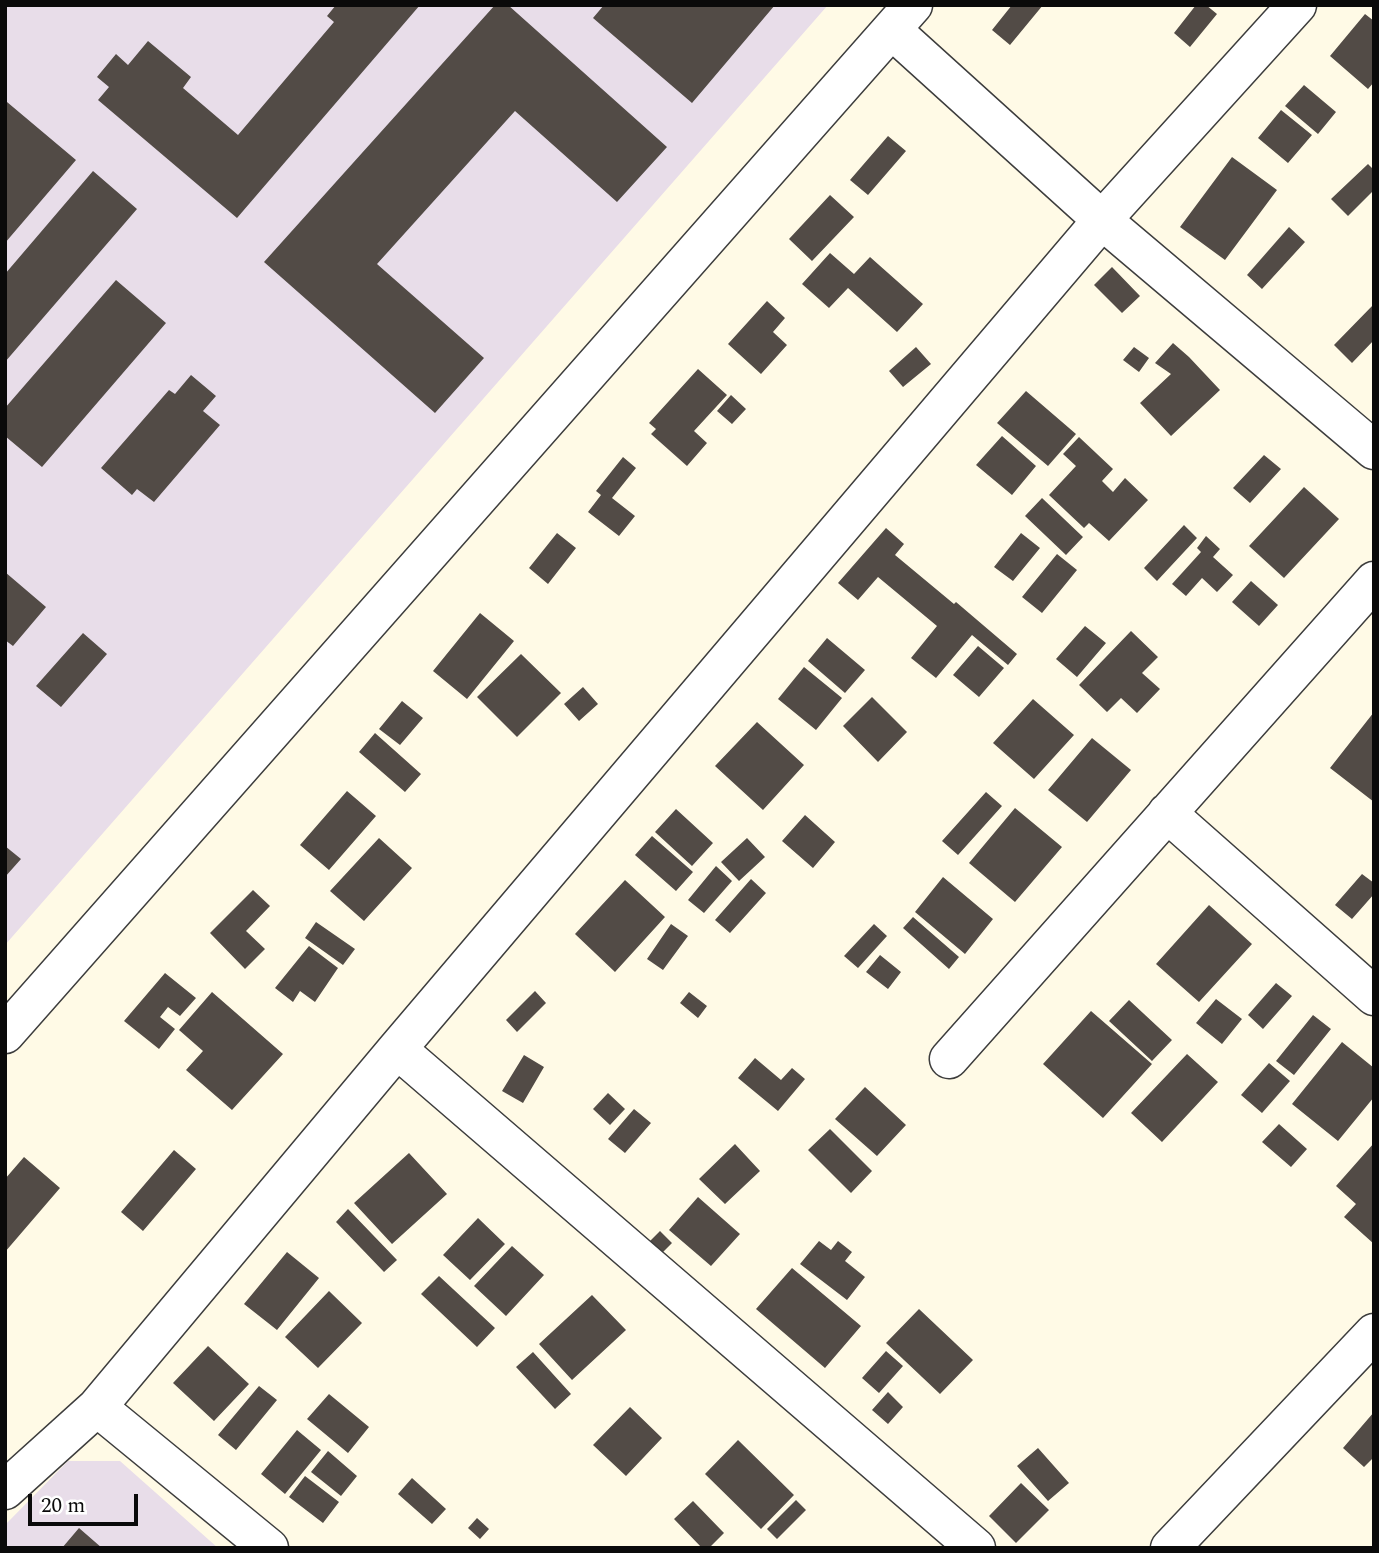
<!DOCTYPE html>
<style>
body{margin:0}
#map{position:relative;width:1379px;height:1553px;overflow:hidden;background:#fffae6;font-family:Spectral,serif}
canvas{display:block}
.frame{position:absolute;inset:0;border:7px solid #0a0a0a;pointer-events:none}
.scale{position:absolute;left:28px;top:1494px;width:110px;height:32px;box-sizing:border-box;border:4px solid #0a0a0a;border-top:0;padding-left:9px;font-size:21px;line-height:24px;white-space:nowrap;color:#0a0a0a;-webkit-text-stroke:5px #fff;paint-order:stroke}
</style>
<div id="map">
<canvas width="1379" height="1553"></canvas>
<div class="frame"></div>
<div class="scale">20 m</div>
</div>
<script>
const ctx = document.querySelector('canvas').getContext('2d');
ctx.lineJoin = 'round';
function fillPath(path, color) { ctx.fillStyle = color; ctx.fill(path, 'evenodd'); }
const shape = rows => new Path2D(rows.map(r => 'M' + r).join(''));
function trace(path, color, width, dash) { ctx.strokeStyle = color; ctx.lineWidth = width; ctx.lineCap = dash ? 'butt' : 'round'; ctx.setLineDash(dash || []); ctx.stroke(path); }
fillPath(shape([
 [5,5,828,5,5,945],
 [68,1461,120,1461,218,1548,5,1548,5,1525]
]), '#e8dde9');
fillPath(shape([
 [336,5,420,5,237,218,98,100,109,87,97,77,116,54,128,65,148,41,191,77,183,88,238,135,334,22,327,16],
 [495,5,508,5,667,147,617,202,515,111,377,264,484,358,435,413,264,262],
 [604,5,775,5,692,103,593,18],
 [1012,5,1043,5,1010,45,992,30],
 [1196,5,1206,5,1217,14,1190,47,1174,33],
 [1365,14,1374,21,1374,82,1368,89,1330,56],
 [1304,85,1336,112,1318,134,1285,106],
 [7,102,76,160,5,243,5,105],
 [1281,110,1312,135,1288,163,1258,138],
 [888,136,906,151,868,195,850,180],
 [1232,157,1277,190,1225,260,1180,227],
 [1368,164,1374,170,1374,190,1348,216,1331,199],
 [93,171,137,209,5,362,5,274],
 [830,195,854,217,812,261,789,239],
 [1289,227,1305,242,1262,289,1247,275],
 [830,253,854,274,870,257,923,304,897,332,848,288,829,308,802,284],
 [1112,267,1140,296,1122,313,1094,285],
 [116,280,166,323,42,467,5,436,5,408],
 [767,301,785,318,773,332,787,345,761,374,728,344],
 [1374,304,1374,340,1352,363,1334,345],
 [1173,343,1189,357,1220,390,1171,436,1140,403,1171,374,1155,363],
 [916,347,931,364,903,387,889,371],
 [1134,347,1149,358,1139,372,1123,360],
 [698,369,727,395,694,431,707,443,687,466,651,434,656,429,649,423],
 [191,375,216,396,203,411,220,425,154,502,137,489,132,495,101,468,169,390,175,394],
 [1026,391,1076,434,1048,466,997,423],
 [731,395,746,409,732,424,717,411],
 [1002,436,1036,466,1012,495,976,465],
 [1079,437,1113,469,1102,481,1113,492,1125,478,1148,500,1109,541,1089,523,1084,528,1049,495,1076,466,1063,454],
 [1264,455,1281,469,1250,503,1233,488],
 [623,457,636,468,612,498,635,516,619,536,588,512,601,495,596,491],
 [1304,487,1339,519,1284,578,1249,546],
 [1042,498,1083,537,1066,555,1025,516],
 [1184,525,1197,538,1157,581,1144,568],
 [886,528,904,544,895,555,954,604,956,602,1017,654,1008,665,972,635,936,678,911,658,937,626,878,577,858,600,838,583],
 [557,533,576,548,548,584,529,568],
 [1021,533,1040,548,1013,581,994,567],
 [1206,536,1220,549,1213,557,1233,575,1217,592,1202,578,1186,596,1172,584,1201,552,1197,548],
 [1057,554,1077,570,1042,613,1022,597],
 [5,572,46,607,13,646,5,640],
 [1251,581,1278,605,1259,626,1232,602],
 [480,613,514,641,467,699,433,671],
 [1085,626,1106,643,1077,677,1056,659],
 [1131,631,1158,657,1142,673,1160,689,1137,713,1121,698,1107,712,1079,685],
 [83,633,107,654,61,707,36,686],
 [827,638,865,670,845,693,808,661],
 [978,646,1004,668,979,697,953,675],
 [521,654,561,693,517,737,477,697],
 [804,667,842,698,816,730,778,699],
 [583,687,598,704,579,721,564,704],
 [872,697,907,732,878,762,843,726],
 [1033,699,1074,735,1034,779,993,743],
 [402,701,423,718,400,745,379,729],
 [1374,712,1374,802,1330,768],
 [757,722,804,765,763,810,715,766],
 [375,733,421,774,405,792,359,752],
 [1092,738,1131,770,1087,822,1048,790],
 [347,791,376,816,329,870,300,845],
 [986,792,1002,806,958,855,942,841],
 [1015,808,1062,847,1015,902,969,863],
 [676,809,713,843,692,866,655,832],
 [805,815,835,842,813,868,782,841],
 [652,836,693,872,676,891,635,855],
 [379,838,412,868,364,921,330,891],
 [747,838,765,857,739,881,721,862],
 [5,846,21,859,5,877],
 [716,866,732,881,704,913,688,900],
 [1362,874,1374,883,1374,894,1352,919,1335,905],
 [943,877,993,919,965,954,915,912],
 [751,879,766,893,730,933,715,920],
 [625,880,665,917,615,972,575,934],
 [253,890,270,906,246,931,265,949,245,969,210,933],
 [1209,905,1252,944,1199,1002,1156,964],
 [913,917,959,957,949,969,903,928],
 [316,922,355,949,343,965,305,938],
 [671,924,688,936,663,970,647,959],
 [874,924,887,936,858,968,844,956],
 [309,946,338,968,315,1002,300,991,293,1002,275,988],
 [880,955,901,972,888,989,866,972],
 [165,973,196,998,180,1016,168,1007,160,1017,175,1029,159,1049,124,1021],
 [1276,983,1292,996,1263,1029,1248,1015],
 [535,991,546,1003,517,1032,506,1020],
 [212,992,283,1054,232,1110,186,1070,203,1051,179,1030],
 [689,992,707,1006,698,1018,680,1003],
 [1216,999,1242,1019,1222,1044,1196,1023],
 [1129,1000,1172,1040,1152,1061,1109,1021],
 [1091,1011,1152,1064,1103,1118,1043,1064],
 [1313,1015,1331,1029,1294,1075,1276,1061],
 [1342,1042,1374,1068,1374,1097,1338,1141,1292,1104],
 [1187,1054,1218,1082,1162,1142,1131,1113],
 [524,1055,544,1067,523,1103,502,1091],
 [755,1058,781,1080,792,1068,805,1079,778,1111,738,1078],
 [1269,1063,1290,1081,1262,1113,1241,1095],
 [865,1087,906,1125,877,1156,835,1119],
 [608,1093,625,1109,610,1125,593,1109],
 [634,1109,651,1123,625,1153,608,1139],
 [1279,1124,1307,1149,1291,1167,1262,1142],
 [830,1129,872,1171,851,1193,808,1150],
 [1374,1143,1374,1244,1344,1217,1356,1204,1336,1186],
 [735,1144,760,1171,725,1204,699,1179],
 [174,1150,196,1169,143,1231,121,1212],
 [409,1153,447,1194,392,1244,354,1203],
 [24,1157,60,1188,5,1252,5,1179],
 [698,1197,740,1234,711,1266,669,1230],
 [348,1209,397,1260,384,1272,336,1222],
 [478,1218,505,1244,470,1280,443,1255],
 [660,1231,672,1243,657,1258,645,1246],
 [819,1241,831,1250,838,1241,852,1252,845,1261,865,1277,847,1300,800,1264],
 [512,1246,544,1275,506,1316,474,1286],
 [287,1252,319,1278,277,1330,244,1304],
 [792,1268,861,1326,825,1368,756,1309],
 [439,1276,495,1328,477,1347,421,1294],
 [329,1291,362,1323,318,1368,285,1337],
 [592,1295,626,1330,572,1380,539,1344],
 [919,1309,973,1360,940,1394,886,1343],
 [208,1346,249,1384,214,1421,173,1383],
 [886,1351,903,1366,879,1393,862,1378],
 [533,1352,571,1394,555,1409,516,1367],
 [259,1386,277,1400,236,1450,218,1435],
 [888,1392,903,1407,888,1424,872,1410],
 [329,1394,369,1427,348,1453,307,1419],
 [630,1407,662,1438,626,1476,593,1445],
 [1374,1412,1374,1457,1364,1467,1343,1448],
 [297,1430,321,1450,285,1494,261,1474],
 [738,1440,794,1495,761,1529,705,1474],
 [1038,1448,1069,1483,1048,1501,1017,1466],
 [328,1451,357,1476,341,1496,311,1472],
 [305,1476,339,1502,323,1523,289,1497],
 [412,1478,446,1509,432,1524,398,1494],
 [1021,1483,1049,1510,1016,1543,989,1516],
 [796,1500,806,1510,777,1539,767,1529],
 [693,1501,724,1533,709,1548,702,1548,674,1519],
 [477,1518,489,1529,480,1539,468,1528],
 [79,1528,102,1548,62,1548]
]), '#524b46');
const street = shape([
 [892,30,1102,220,1374,450],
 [1167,813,1374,996],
 [5,1034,913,5],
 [397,1049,976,1548],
 [949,1059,1374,581],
 [97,1407,269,1548],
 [5,1490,97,1407,397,1049,1102,220,1297,5],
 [1170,1548,1374,1333]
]);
trace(street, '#3d3d3d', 41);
trace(street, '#fff', 38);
</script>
